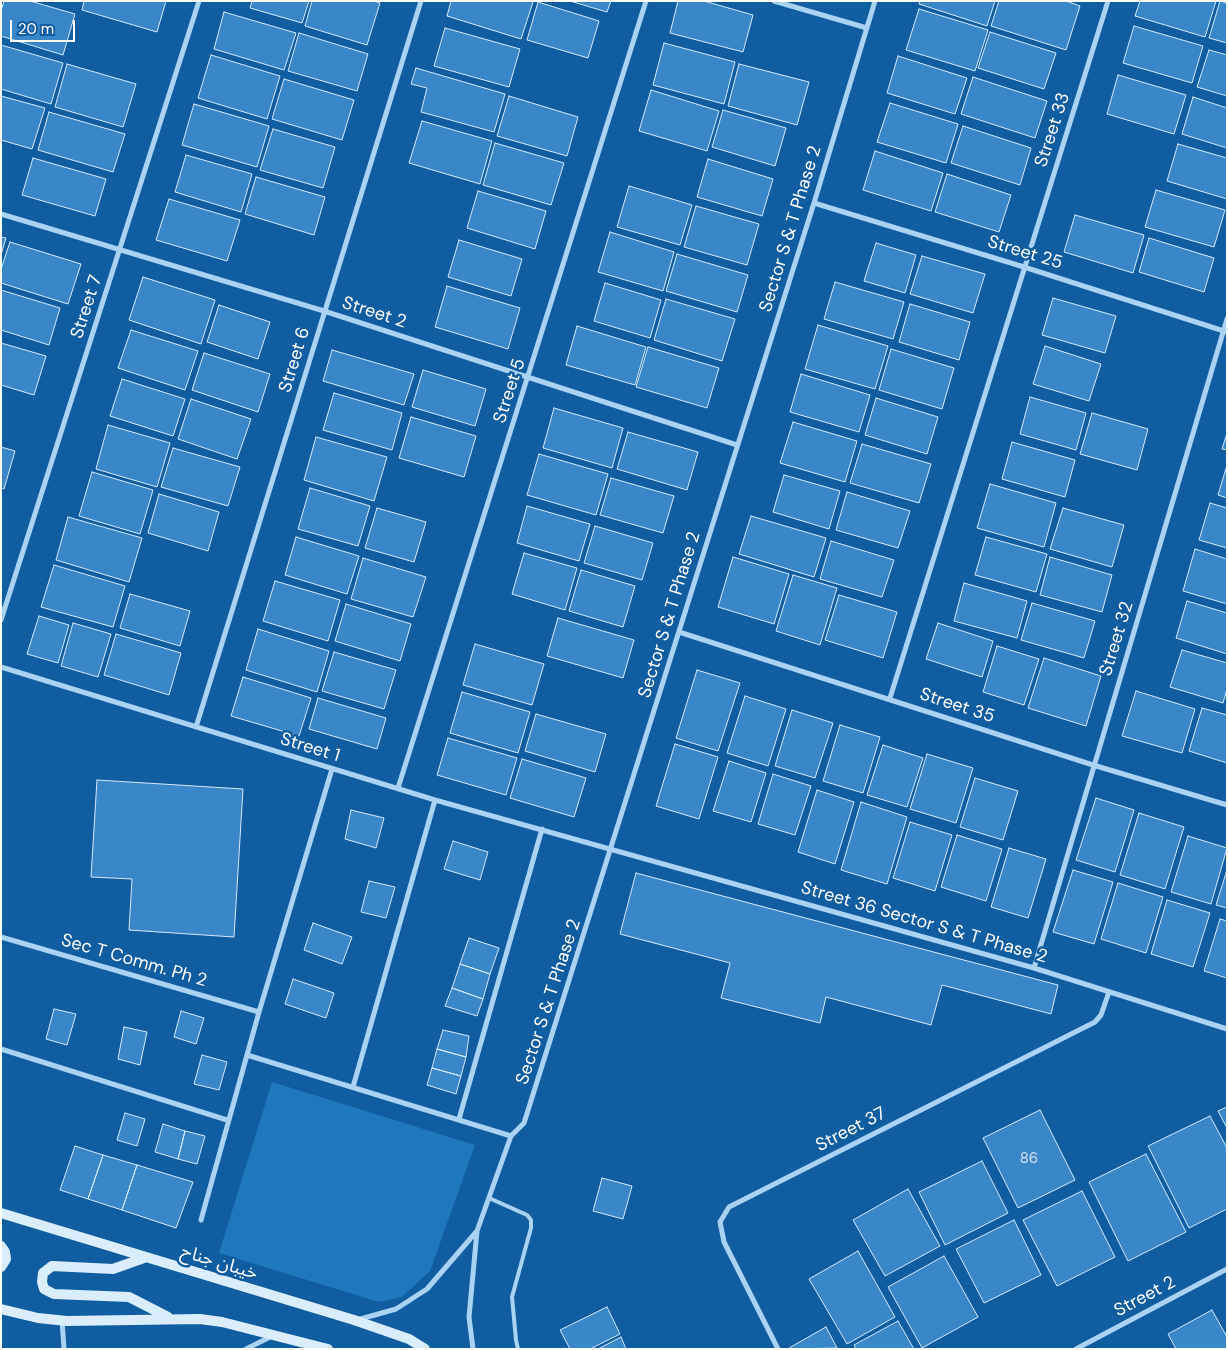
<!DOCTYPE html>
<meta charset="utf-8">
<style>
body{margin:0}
#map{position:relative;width:1228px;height:1350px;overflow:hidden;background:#105ea1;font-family:"DM Sans",sans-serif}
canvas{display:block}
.frame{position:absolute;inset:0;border:2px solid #fff;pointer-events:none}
.scale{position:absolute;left:10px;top:20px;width:65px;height:22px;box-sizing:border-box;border:2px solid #fff;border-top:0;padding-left:6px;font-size:15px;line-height:18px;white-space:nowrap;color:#fff;-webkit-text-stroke:4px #105ea1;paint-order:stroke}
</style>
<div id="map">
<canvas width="1228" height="1350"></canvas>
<div class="frame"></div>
<div class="scale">20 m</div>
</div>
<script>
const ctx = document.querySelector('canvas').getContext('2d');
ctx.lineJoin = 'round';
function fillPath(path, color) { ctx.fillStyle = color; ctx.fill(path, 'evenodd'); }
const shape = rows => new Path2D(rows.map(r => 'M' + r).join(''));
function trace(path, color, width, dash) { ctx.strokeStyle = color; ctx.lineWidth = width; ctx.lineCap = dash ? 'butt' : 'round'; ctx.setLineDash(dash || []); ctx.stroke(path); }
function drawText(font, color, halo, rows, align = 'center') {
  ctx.font = font + ' "DM Sans","Noto Sans Arabic",sans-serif'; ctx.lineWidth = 5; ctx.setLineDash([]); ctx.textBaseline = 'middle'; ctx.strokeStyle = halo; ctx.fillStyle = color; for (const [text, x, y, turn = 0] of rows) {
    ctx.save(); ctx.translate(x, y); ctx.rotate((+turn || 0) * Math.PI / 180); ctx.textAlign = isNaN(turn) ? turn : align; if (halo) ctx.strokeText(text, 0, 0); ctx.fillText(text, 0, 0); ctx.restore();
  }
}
fillPath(shape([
 [272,1082,475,1145,430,1271,402,1297,379,1302,219,1253]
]), '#1f77be');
const building = shape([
 [4,1,30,1,75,14,63,55,1,36,1,11,4,1],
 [84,1,166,1,157,32,82,10,84,1],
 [252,1,309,1,302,23,250,8,252,1],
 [312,1,373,1,380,3,367,45,305,26,312,1],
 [451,1,531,1,533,2,521,39,447,16,451,1],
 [570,1,611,1,607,12,570,1],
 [678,1,704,1,753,15,743,52,670,33,678,1],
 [920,1,995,1,987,26,919,4,920,1],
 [999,1,1066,1,1080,6,1066,50,991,26,999,1],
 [1140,1,1216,1,1205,37,1135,16,1140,1],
 [1220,1,1227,3,1227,43,1209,38,1220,1],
 [538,2,599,21,588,58,527,40,538,2],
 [919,9,988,30,975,71,906,50,919,9],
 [224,12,296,33,284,70,214,49,224,12],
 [1134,26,1203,46,1192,83,1123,63,1134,26],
 [445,28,520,49,509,87,434,66,445,28],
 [990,32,1056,53,1044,89,978,68,990,32],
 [299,33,368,54,357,91,288,71,299,33],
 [664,43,735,62,724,104,653,85,664,43],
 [1,45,63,63,51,104,1,89,1,45],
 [1209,50,1227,55,1227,96,1197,87,1209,50],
 [211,55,280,76,267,119,198,98,211,55],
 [898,56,967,78,955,114,887,93,898,56],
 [67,64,136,84,123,127,55,107,67,64],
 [739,64,809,82,797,125,728,106,739,64],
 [416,68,505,94,494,132,421,112,427,88,411,84,416,68],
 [1118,75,1186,95,1174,134,1107,114,1118,75],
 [973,77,1047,101,1035,138,961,114,973,77],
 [284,79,354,100,342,140,272,119,284,79],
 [651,90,719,111,707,151,639,131,651,90],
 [1,96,45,108,32,149,1,140,1,96],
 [509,96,578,117,567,156,497,136,509,96],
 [1193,97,1227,108,1227,148,1182,134,1193,97],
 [890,103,958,124,946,163,877,142,890,103],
 [194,104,269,126,257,167,182,145,194,104],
 [723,110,786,128,775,166,712,147,723,110],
 [49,112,125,134,113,172,38,150,49,112],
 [422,121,492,141,480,184,409,163,422,121],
 [963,126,1031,148,1020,185,951,163,963,126],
 [273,129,335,147,323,188,260,170,273,129],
 [495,143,564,163,551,205,483,185,495,143],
 [1178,144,1227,158,1227,199,1167,181,1178,144],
 [875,151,943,173,931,211,863,190,875,151],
 [186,155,252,174,241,212,175,192,186,155],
 [33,158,106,179,95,216,22,195,33,158],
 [708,159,773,179,762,216,697,197,708,159],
 [947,174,1011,195,999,232,935,212,947,174],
 [256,177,325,197,314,235,245,214,256,177],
 [629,186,692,205,680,245,617,227,629,186],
 [1156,190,1225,210,1214,247,1145,227,1156,190],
 [478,191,546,211,535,249,467,228,478,191],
 [169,199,240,220,227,261,156,240,169,199],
 [696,206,759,224,747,265,684,247,696,206],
 [1075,215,1144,235,1133,273,1064,252,1075,215],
 [610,232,674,252,663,291,598,272,610,232],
 [1,237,6,238,1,255,1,237],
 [1149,238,1214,258,1204,292,1139,272,1149,238],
 [459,240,522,259,511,296,448,277,459,240],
 [10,242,81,264,68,304,1,283,1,269,10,242],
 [876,243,916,255,905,293,864,281,876,243],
 [677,254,748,275,737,312,666,291,677,254],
 [922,256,985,274,973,313,910,294,922,256],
 [143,277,215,300,201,344,129,320,143,277],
 [835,282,904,302,893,339,824,319,835,282],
 [605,283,661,300,650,338,594,321,605,283],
 [447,286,520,308,508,349,435,327,447,286],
 [1,290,60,308,49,345,1,330,1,290],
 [1053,298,1116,316,1105,353,1042,335,1053,298],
 [666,299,735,319,722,361,654,340,666,299],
 [910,304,970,322,959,360,899,342,910,304],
 [219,305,270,322,258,359,207,342,219,305],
 [818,325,888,346,875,389,805,369,818,325],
 [577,326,646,347,635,385,566,365,577,326],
 [131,330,198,351,185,390,118,368,131,330],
 [1,343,46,356,34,395,1,385,1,343],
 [1045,346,1101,364,1089,401,1033,384,1045,346],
 [648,347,719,368,707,408,636,387,648,347],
 [891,349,954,368,942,409,879,390,891,349],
 [332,350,414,374,404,405,323,381,332,350],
 [204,353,270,374,258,412,192,390,204,353],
 [423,370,486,389,475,426,412,407,423,370],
 [801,374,870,395,859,432,790,412,801,374],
 [122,379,185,399,173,436,110,416,122,379],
 [334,393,402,413,392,450,323,430,334,393],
 [1030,397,1086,413,1076,450,1020,434,1030,397],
 [876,398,938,417,927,454,865,435,876,398],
 [191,399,251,419,237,459,178,439,191,399],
 [554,408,623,428,612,468,543,448,554,408],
 [1092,413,1148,429,1137,470,1080,454,1092,413],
 [411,417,476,436,464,477,399,458,411,417],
 [793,422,857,441,845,482,780,463,793,422],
 [108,425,170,443,157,487,96,469,108,425],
 [628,432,698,452,687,490,617,469,628,432],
 [1227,433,1227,450,1222,449,1227,433],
 [316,437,387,457,374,501,304,480,316,437],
 [1012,442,1075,460,1065,497,1002,479,1012,442],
 [862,444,931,464,919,503,850,483,862,444],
 [1,447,15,451,4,489,1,488,1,447],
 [173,448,240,467,228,506,161,487,173,448],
 [539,454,608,474,596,515,527,495,539,454],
 [1227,465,1227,498,1218,495,1227,465],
 [92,472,153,490,140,534,79,516,92,472],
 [784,475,840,491,829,529,773,512,784,475],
 [611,478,674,496,663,533,600,515,611,478],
 [990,484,1056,503,1044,547,977,528,990,484],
 [310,488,370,506,358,546,298,529,310,488],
 [847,492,910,511,898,548,836,530,847,492],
 [159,494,219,512,208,551,148,533,159,494],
 [1210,503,1227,508,1227,548,1199,540,1210,503],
 [527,506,590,524,579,561,517,543,527,506],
 [377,508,426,522,414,562,365,548,377,508],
 [1063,508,1124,525,1112,567,1050,549,1063,508],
 [751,516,826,538,814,577,739,554,751,516],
 [68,517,142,538,129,582,56,560,68,517],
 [595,526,653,543,642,580,584,563,595,526],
 [296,537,359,556,347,594,285,575,296,537],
 [986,537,1047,554,1036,592,975,575,986,537],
 [831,541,894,560,882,597,820,579,831,541],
 [1195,549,1227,559,1227,604,1183,591,1195,549],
 [524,553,577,568,565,610,512,594,524,553],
 [733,557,789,574,774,624,718,607,733,557],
 [1050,557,1112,575,1102,612,1040,595,1050,557],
 [363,558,426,577,413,617,351,599,363,558],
 [54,565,125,586,113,627,41,607,54,565],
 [581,570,635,586,623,627,569,611,581,570],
 [793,575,837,588,820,645,776,631,793,575],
 [275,581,340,600,328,641,263,621,275,581],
 [964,583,1027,601,1017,638,954,621,964,583],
 [130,594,190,611,180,646,120,628,130,594],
 [839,595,897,612,883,658,825,640,839,595],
 [1187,601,1227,613,1227,654,1176,638,1187,601],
 [1032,603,1095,621,1084,658,1021,640,1032,603],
 [346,604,411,624,400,661,335,641,346,604],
 [39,616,69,625,58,663,27,654,39,616],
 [558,618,634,640,623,678,547,656,558,618],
 [73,623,111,634,98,677,61,666,73,623],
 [938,623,993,641,982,677,926,659,938,623],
 [258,629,329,651,317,692,246,670,258,629],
 [116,634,181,653,169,695,104,675,116,634],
 [475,644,544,664,532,705,463,685,475,644],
 [997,646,1039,659,1024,705,983,692,997,646],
 [1182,650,1227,663,1227,689,1223,703,1170,687,1182,650],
 [334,652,396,670,384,709,322,691,334,652],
 [1044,658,1101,676,1086,726,1028,708,1044,658],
 [697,670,740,683,718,751,676,738,697,670],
 [243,677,311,698,299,736,231,716,243,677],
 [1136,691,1195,709,1182,753,1122,736,1136,691],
 [462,692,530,712,518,753,450,733,462,692],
 [745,696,786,709,768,766,727,753,745,696],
 [318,698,386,718,377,749,309,729,318,698],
 [1202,708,1227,715,1227,763,1189,751,1202,708],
 [792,710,833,723,815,778,775,766,792,710],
 [536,714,606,734,595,772,525,751,536,714],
 [840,725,880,737,863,793,823,781,840,725],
 [448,738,517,758,506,795,437,775,448,738],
 [675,744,718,757,699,819,656,806,675,744],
 [883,745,923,758,907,807,867,795,883,745],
 [927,754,973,768,956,823,910,809,927,754],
 [522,759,586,778,574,817,510,798,522,759],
 [729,761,766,773,751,822,713,811,729,761],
 [773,774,811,786,795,835,758,824,773,774],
 [975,778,1018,791,1003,840,960,827,975,778],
 [97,780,243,789,234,937,129,930,132,879,91,877,97,780],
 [817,790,854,802,835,864,798,852,817,790],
 [1096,798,1134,810,1115,872,1076,860,1096,798],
 [861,802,907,817,887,884,841,870,861,802],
 [351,810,384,818,376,848,345,839,351,810],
 [1139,813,1184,827,1165,889,1120,875,1139,813],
 [910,822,952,835,935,891,893,878,910,822],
 [957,835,1002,849,986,901,941,887,957,835],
 [1188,836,1227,848,1211,904,1171,892,1188,836],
 [453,841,488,852,480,880,444,869,453,841],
 [1009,848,1046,859,1028,918,991,907,1009,848],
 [1073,870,1113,882,1094,944,1053,932,1073,870],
 [1227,870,1227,908,1216,905,1227,870],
 [636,873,1058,985,1051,1014,942,985,931,1025,826,997,820,1023,721,998,730,963,620,934,636,873],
 [369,881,395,887,386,918,361,912,369,881],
 [1118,883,1163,897,1146,953,1101,939,1118,883],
 [1167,900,1210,913,1193,967,1151,954,1167,900],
 [1220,919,1227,921,1227,978,1204,971,1220,919],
 [313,923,352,937,342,964,304,950,313,923],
 [469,938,499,948,490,974,460,964,469,938],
 [460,964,490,974,483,999,452,988,460,964],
 [293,979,334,993,326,1018,285,1004,293,979],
 [452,988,483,999,477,1016,445,1006,452,988],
 [54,1009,76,1014,67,1045,46,1039,54,1009],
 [181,1011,204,1018,196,1044,174,1037,181,1011],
 [124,1027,147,1032,140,1065,118,1059,124,1027],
 [443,1030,469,1036,466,1057,437,1049,443,1030],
 [437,1049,466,1057,461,1076,432,1068,437,1049],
 [202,1055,227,1062,219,1090,194,1084,202,1055],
 [432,1068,461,1076,456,1094,427,1085,432,1068],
 [1227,1107,1227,1128,1218,1111,1227,1107],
 [1040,1110,1075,1180,1018,1208,983,1138,1040,1110],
 [125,1113,145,1119,137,1146,117,1140,125,1113],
 [1210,1116,1227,1148,1227,1209,1189,1228,1148,1146,1210,1116],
 [163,1124,185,1131,178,1159,155,1152,163,1124],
 [185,1131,205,1136,197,1164,178,1159,185,1131],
 [75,1146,103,1155,88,1199,60,1190,75,1146],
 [1146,1154,1186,1232,1128,1261,1089,1182,1146,1154],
 [103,1155,137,1165,122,1210,88,1199,103,1155],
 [982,1161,1008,1213,945,1245,919,1192,982,1161],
 [137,1165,193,1182,176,1228,122,1210,137,1165],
 [602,1178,632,1186,623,1219,593,1211,602,1178],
 [908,1189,940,1246,885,1276,853,1220,908,1189],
 [1082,1191,1115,1257,1057,1286,1023,1220,1082,1191],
 [1014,1220,1041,1275,984,1303,956,1249,1014,1220],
 [858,1251,895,1317,847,1344,809,1279,858,1251],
 [944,1256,978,1317,922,1348,888,1287,944,1256],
 [607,1307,620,1334,590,1349,570,1349,560,1330,607,1307],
 [1212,1310,1227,1337,1227,1349,1176,1349,1168,1334,1212,1310],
 [898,1321,914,1349,856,1349,854,1345,898,1321],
 [826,1327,837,1348,790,1349,789,1348,826,1327],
 [621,1337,626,1349,598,1349,621,1337]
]);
fillPath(building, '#3987c8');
trace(building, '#d2eafe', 1);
trace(shape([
 [489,1198,527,1215,531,1220,531,1228,512,1297,516,1340,518,1349]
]), '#a9d3f5', 4);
trace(shape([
 [774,1,867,28],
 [814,203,1024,267,1227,332],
 [1,214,324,311,737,445],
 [1,620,199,1],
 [679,632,1093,765,1227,805],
 [1,667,435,800,1034,968,1227,1029],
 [890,698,1108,1],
 [196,727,421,1],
 [398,788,646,1],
 [1,937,259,1012],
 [1034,968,1227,319],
 [1,1049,227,1120],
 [247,1055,511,1136],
 [353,1087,435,800],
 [459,1119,542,829],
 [201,1220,259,1012,332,769],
 [62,1320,64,1349],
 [357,1320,396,1309,427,1289,477,1231],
 [246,1349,272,1336],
 [473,1349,469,1317,477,1231,511,1136,524,1123,814,203,875,1],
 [778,1349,724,1242,720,1222,729,1207,1095,1022,1101,1015,1109,992],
 [1076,1349,1227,1269]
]), '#a9d3f5', 5);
trace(shape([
 [1,1213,354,1320,409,1339,425,1349],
 [1,1246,5,1252,6,1259,1,1267],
 [144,1258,113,1269,52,1266,43,1273,42,1282,44,1289,54,1294,129,1297,168,1317],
 [1,1309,38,1318,67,1321,200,1319,222,1322,328,1349]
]), '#d9edfe', 10);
drawText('15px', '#cee1f1', null, [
 ["86",1029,1159]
]);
drawText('18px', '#fff', '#105ea1', [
 ["Street 33",1053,130,-72],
 ["Sector S & T Phase 2",791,229,-73],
 ["Street 25",1025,253,17],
 ["Street 7",87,307,-72],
 ["Street 2",374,313,18],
 ["Street 6",295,360,-73],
 ["Street 5",510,391,-72],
 ["Sector S & T Phase 2",670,615,-73],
 ["Street 32",1117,639,-73],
 ["Street 35",957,706,18],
 ["Street 1",310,748,17],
 ["Street 36 Sector S & T Phase 2",924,923,16],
 ["Sec T Comm. Ph 2",134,961,16],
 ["Sector S & T Phase 2",549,1002,-72],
 ["Street 37",851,1130,-27],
 ["خیبان جناح",219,1263,17],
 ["Street 2",1145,1297,-28]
]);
</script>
